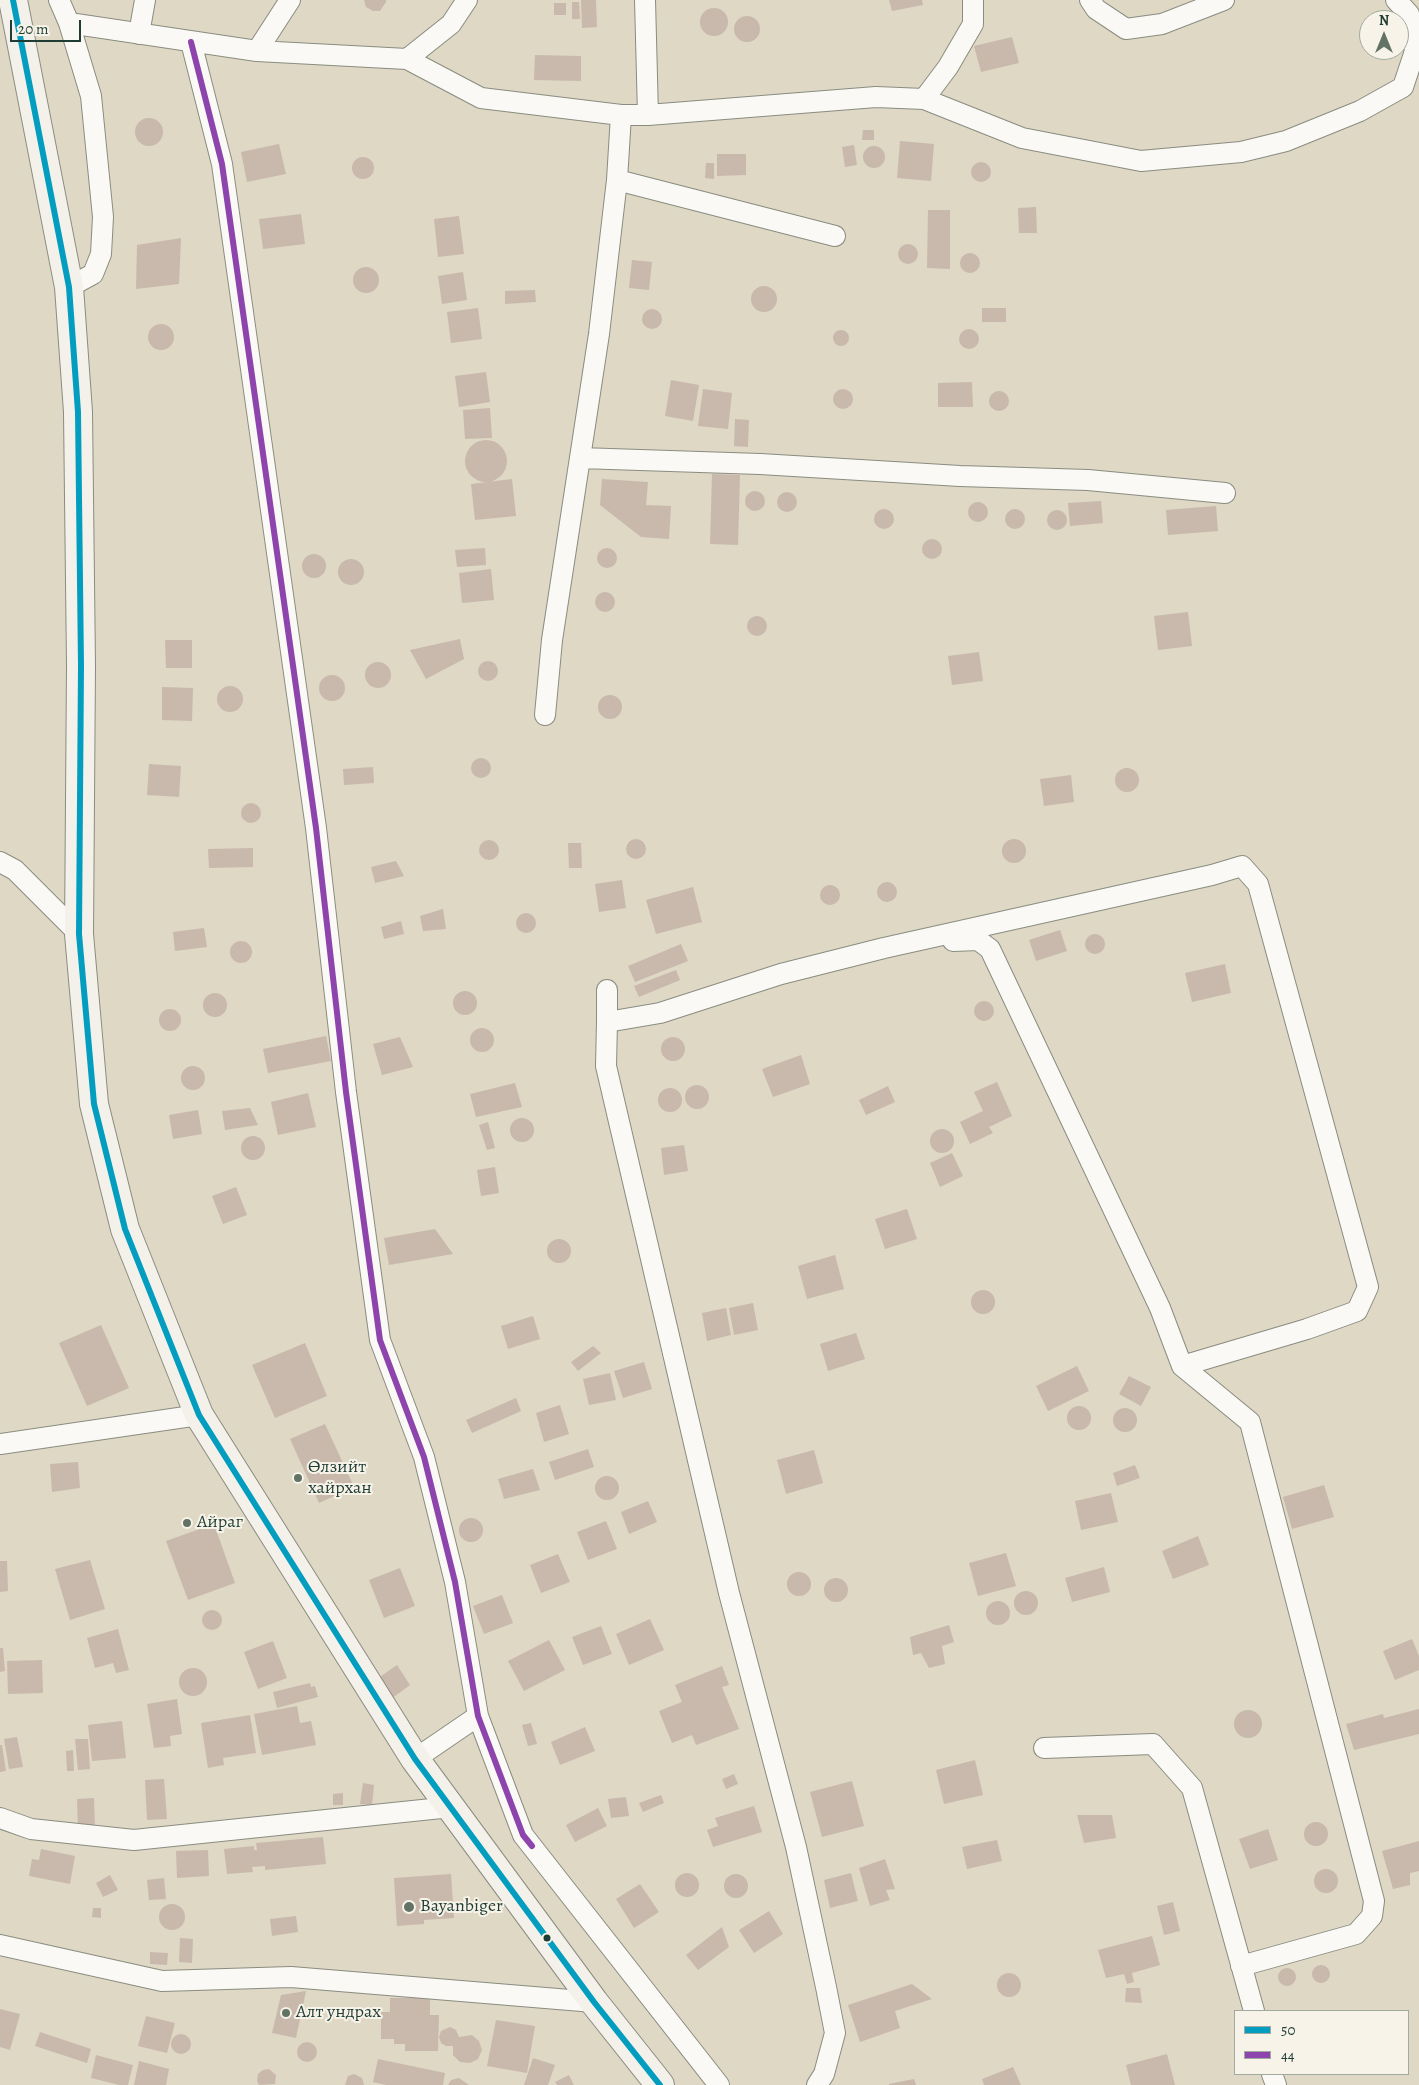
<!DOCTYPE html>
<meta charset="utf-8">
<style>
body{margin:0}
#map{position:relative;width:1419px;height:2085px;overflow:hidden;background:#ded8c4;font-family:Alegreya,serif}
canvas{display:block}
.legend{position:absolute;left:1234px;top:2010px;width:175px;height:65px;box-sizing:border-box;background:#f7f3e8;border:1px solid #a1aaa0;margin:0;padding:6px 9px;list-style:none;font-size:15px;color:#1f3d34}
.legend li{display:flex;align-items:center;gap:10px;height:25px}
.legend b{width:25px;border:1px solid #a1aaa0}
.north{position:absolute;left:1359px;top:10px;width:50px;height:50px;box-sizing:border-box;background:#f7f3e8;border:1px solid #a1aaa0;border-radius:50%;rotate:0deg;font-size:14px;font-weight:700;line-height:20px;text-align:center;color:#1f3d34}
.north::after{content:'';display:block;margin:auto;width:18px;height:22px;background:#627366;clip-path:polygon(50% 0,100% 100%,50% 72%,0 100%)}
.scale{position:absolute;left:10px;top:20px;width:71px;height:22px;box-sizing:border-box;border:2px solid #1f3d34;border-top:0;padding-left:6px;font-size:15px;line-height:18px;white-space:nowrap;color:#1f3d34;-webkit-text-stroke:4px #f7f3e8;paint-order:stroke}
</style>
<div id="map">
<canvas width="1419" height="2085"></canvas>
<ul class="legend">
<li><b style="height:6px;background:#039ebf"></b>50</li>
<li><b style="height:6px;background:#8e44ad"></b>44</li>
</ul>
<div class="north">N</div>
<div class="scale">20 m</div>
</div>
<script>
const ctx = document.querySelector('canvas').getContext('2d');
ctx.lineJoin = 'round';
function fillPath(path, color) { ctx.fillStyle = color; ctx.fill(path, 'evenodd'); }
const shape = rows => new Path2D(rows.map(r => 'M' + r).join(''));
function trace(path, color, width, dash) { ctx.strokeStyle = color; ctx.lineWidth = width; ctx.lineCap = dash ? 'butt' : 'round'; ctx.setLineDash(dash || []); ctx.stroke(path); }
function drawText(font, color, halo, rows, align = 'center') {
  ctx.font = font + ' Alegreya,serif'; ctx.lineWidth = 4; ctx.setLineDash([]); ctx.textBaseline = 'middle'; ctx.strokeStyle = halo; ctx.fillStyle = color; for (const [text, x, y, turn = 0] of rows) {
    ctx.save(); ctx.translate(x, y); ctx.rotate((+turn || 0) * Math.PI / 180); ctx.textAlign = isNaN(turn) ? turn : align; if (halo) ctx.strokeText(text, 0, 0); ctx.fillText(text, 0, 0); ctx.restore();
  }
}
fillPath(shape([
 [364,0,386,0,386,2,380,11,373,11,366,7],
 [581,0,596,0,597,27,582,28],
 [889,0,922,0,923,5,892,11],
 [572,2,579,2,580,19,572,19],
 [554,3,566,3,566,15,554,15],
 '700 22a14 14 0 1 1 28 0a14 14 0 1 1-28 0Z',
 '734 29a13 13 0 1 1 26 0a13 13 0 1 1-26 0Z',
 [1012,37,1019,63,981,72,974,46],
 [535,55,581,56,581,81,534,80],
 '135 132a14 14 0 1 1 28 0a14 14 0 1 1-28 0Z',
 [863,130,874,130,874,140,862,140],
 [900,141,934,144,931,181,897,178],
 [279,144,286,174,247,182,241,152],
 [854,145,857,165,845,167,842,147],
 '863 157a11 11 0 1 1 22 0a11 11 0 1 1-22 0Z',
 [717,154,746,154,746,175,717,176],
 '352 168a11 11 0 1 1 22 0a11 11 0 1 1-22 0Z',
 '971 172a10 10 0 1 1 20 0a10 10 0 1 1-20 0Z',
 [706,163,714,163,714,179,705,178],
 [1036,207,1037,233,1019,233,1018,208],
 [928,210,950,210,950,269,927,268],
 [301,214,305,244,263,249,259,219],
 [459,216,464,254,438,257,434,219],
 [181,238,179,284,136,289,137,245],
 '898 254a10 10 0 1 1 20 0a10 10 0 1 1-20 0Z',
 '960 263a10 10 0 1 1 20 0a10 10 0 1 1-20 0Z',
 [632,260,652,262,649,290,629,288],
 '353 280a13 13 0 1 1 26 0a13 13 0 1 1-26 0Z',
 [463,272,467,300,442,304,438,276],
 '751 299a13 13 0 1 1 26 0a13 13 0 1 1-26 0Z',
 [535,290,536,302,505,304,505,291],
 [478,308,482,339,451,343,447,312],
 [982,308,1006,308,1006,322,982,322],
 '642 319a10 10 0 1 1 20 0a10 10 0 1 1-20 0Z',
 '148 337a13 13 0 1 1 26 0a13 13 0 1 1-26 0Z',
 '959 339a10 10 0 1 1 20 0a10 10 0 1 1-20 0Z',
 '833 338a8 8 0 1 1 16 0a8 8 0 1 1-16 0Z',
 [486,372,490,402,459,407,455,376],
 [671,380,699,385,693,421,665,416],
 [972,382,973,407,938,407,938,383],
 '833 399a10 10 0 1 1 20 0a10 10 0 1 1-20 0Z',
 [703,389,732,393,728,429,698,426],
 '989 401a10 10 0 1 1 20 0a10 10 0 1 1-20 0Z',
 [490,408,492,438,465,439,463,410],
 [735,419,749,420,748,447,734,446],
 '465 461a21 21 0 1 1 42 0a21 21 0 1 1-42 0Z',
 [712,474,740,475,738,545,710,544],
 [512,479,516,516,475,520,471,484],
 [602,479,648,482,646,505,671,506,669,539,641,537,600,505],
 '745 501a10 10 0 1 1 20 0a10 10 0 1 1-20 0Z',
 '777 502a10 10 0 1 1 20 0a10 10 0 1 1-20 0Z',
 [1101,501,1103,523,1070,526,1068,503],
 '968 512a10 10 0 1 1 20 0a10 10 0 1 1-20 0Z',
 [1216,506,1218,531,1168,535,1166,510],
 '874 519a10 10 0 1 1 20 0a10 10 0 1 1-20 0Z',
 '1005 519a10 10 0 1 1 20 0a10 10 0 1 1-20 0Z',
 '1047 520a10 10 0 1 1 20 0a10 10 0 1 1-20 0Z',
 '922 549a10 10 0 1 1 20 0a10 10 0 1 1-20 0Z',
 '597 558a10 10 0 1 1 20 0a10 10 0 1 1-20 0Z',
 [485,548,486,565,457,567,455,550],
 '302 566a12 12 0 1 1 24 0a12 12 0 1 1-24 0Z',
 '338 572a13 13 0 1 1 26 0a13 13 0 1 1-26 0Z',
 [491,569,494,600,462,603,459,573],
 '595 602a10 10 0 1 1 20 0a10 10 0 1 1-20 0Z',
 [1188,612,1192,646,1158,650,1154,616],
 '747 626a10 10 0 1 1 20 0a10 10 0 1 1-20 0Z',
 [460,639,464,659,426,679,410,650],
 [165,640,192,640,192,668,166,668],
 [979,652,983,681,952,685,948,656],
 '478 671a10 10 0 1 1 20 0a10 10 0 1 1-20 0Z',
 '365 675a13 13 0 1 1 26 0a13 13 0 1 1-26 0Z',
 '319 688a13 13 0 1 1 26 0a13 13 0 1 1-26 0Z',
 '217 699a13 13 0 1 1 26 0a13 13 0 1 1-26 0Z',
 [162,687,193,688,192,721,162,720],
 '598 707a12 12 0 1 1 24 0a12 12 0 1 1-24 0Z',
 '471 768a10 10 0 1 1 20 0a10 10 0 1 1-20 0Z',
 [149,764,181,766,179,797,147,795],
 [373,767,374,783,344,785,343,769],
 '1115 780a12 12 0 1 1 24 0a12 12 0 1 1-24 0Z',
 [1071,775,1074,802,1044,806,1040,779],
 '241 813a10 10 0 1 1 20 0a10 10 0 1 1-20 0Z',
 '626 849a10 10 0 1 1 20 0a10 10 0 1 1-20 0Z',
 '1002 851a12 12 0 1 1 24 0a12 12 0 1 1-24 0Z',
 '479 850a10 10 0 1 1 20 0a10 10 0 1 1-20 0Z',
 [568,843,581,843,582,868,569,868],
 [253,848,253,867,209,868,208,849],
 [396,861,404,876,375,883,371,867],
 [622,880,626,908,599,912,595,884],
 '877 892a10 10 0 1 1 20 0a10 10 0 1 1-20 0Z',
 '820 895a10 10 0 1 1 20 0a10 10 0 1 1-20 0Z',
 [693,887,702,922,656,934,646,900],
 [443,909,446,929,423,931,420,916],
 '516 923a10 10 0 1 1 20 0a10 10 0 1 1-20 0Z',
 [401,921,404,934,384,939,381,927],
 [204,928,207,947,175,951,173,932],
 [1060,930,1067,951,1036,961,1029,940],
 '1085 944a10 10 0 1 1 20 0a10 10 0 1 1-20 0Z',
 '230 952a11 11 0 1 1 22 0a11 11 0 1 1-22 0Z',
 [681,944,688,961,635,982,628,966],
 [1225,964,1231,993,1192,1002,1185,973],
 [676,970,680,980,639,997,634,986],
 '453 1003a12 12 0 1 1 24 0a12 12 0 1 1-24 0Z',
 '203 1005a12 12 0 1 1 24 0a12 12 0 1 1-24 0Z',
 '974 1011a10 10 0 1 1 20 0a10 10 0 1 1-20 0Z',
 '159 1020a11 11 0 1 1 22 0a11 11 0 1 1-22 0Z',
 '470 1040a12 12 0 1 1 24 0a12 12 0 1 1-24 0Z',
 [326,1036,331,1061,268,1073,263,1049],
 [400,1037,413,1067,382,1075,373,1044],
 '661 1049a12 12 0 1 1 24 0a12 12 0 1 1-24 0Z',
 [801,1055,810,1084,773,1097,762,1069],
 '181 1078a12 12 0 1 1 24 0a12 12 0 1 1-24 0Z',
 [997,1082,1012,1116,989,1127,993,1133,970,1144,960,1122,983,1111,974,1092],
 [515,1083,522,1107,476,1117,470,1094],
 '685 1097a12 12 0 1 1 24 0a12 12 0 1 1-24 0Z',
 [888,1086,895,1102,866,1115,859,1100],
 '658 1100a12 12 0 1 1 24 0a12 12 0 1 1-24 0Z',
 [308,1093,316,1127,278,1135,271,1102],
 [250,1108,258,1125,225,1130,222,1111],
 [198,1110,202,1134,173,1139,169,1115],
 '510 1130a12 12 0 1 1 24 0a12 12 0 1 1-24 0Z',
 [488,1122,495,1148,487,1150,479,1125],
 '930 1141a12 12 0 1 1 24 0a12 12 0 1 1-24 0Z',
 '241 1148a12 12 0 1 1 24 0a12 12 0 1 1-24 0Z',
 [684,1145,688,1171,664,1175,661,1148],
 [952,1153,963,1176,940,1187,930,1163],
 [495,1167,499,1193,481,1196,477,1170],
 [236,1187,247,1215,223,1224,212,1196],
 [907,1209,917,1239,885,1249,875,1219],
 [435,1229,453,1254,389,1265,384,1238],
 '547 1251a12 12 0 1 1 24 0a12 12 0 1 1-24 0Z',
 [835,1255,844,1289,807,1299,798,1266],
 '971 1302a12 12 0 1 1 24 0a12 12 0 1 1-24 0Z',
 [753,1303,758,1330,734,1335,729,1308],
 [726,1308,731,1335,707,1341,702,1313],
 [533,1316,540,1339,508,1349,501,1326],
 [101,1325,129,1388,87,1406,59,1343],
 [856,1333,865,1359,828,1371,820,1344],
 [305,1343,327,1396,275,1418,252,1365],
 [593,1346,601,1353,578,1371,571,1362],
 [644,1362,652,1389,623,1398,614,1371],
 [1077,1366,1089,1391,1048,1411,1036,1386],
 [610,1373,616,1400,589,1405,583,1379],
 [1129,1376,1151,1387,1141,1406,1119,1394],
 [516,1398,521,1411,472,1433,466,1420],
 [560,1405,569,1434,544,1442,536,1413],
 '1067 1418a12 12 0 1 1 24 0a12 12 0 1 1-24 0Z',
 '1113 1420a12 12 0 1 1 24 0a12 12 0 1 1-24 0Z',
 [325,1424,354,1487,319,1503,290,1439],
 [588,1449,594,1467,555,1480,549,1462],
 [814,1450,823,1483,786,1494,777,1460],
 [78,1462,80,1488,52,1492,50,1464],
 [1135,1465,1140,1478,1117,1486,1113,1473],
 [533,1469,540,1490,504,1499,498,1479],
 '595 1488a12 12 0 1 1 24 0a12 12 0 1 1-24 0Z',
 [1324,1485,1334,1517,1292,1529,1283,1497],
 [1111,1493,1118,1522,1081,1530,1075,1501],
 [648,1501,657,1522,629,1534,621,1512],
 '459 1530a12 12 0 1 1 24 0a12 12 0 1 1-24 0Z',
 [606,1521,617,1549,588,1560,577,1532],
 [214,1524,235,1583,188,1600,166,1541],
 [1198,1536,1209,1565,1173,1579,1162,1551],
 [1006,1553,1016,1586,978,1596,969,1563],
 [558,1554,570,1582,541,1593,530,1565],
 [90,1560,105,1609,70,1620,55,1569],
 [0,1561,7,1561,8,1591,0,1592],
 [1104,1567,1110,1592,1072,1602,1065,1578],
 [400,1568,415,1606,384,1618,369,1580],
 '787 1584a12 12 0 1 1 24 0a12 12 0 1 1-24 0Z',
 '824 1590a12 12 0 1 1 24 0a12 12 0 1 1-24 0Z',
 '1014 1603a12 12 0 1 1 24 0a12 12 0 1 1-24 0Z',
 [502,1595,513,1623,484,1634,473,1606],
 '986 1613a12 12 0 1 1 24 0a12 12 0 1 1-24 0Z',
 '202 1620a10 10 0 1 1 20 0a10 10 0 1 1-20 0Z',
 [650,1619,664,1650,629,1665,616,1634],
 [949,1625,954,1642,942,1646,945,1664,929,1668,921,1653,913,1655,910,1637],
 [601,1626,612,1654,583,1665,572,1637],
 [118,1629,129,1670,116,1673,113,1663,95,1668,87,1638],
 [1412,1639,1419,1656,1419,1670,1395,1680,1383,1651],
 [549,1640,565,1670,524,1691,508,1661],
 [273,1641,287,1678,258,1689,244,1652],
 [0,1648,3,1648,5,1671,0,1672],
 [42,1660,43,1693,8,1694,7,1661],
 [397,1665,410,1685,391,1699,377,1679],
 [722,1666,729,1685,722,1687,739,1729,696,1745,692,1735,672,1743,659,1711,682,1702,675,1685],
 '179 1682a14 14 0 1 1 28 0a14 14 0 1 1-28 0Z',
 [310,1683,311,1687,315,1686,318,1697,277,1708,273,1692],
 [177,1699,182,1734,170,1736,171,1746,154,1748,147,1704],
 [297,1706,300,1723,311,1721,316,1745,262,1755,254,1714],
 [1419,1709,1419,1734,1354,1750,1346,1724,1383,1714,1384,1718],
 '1234 1724a14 14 0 1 1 28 0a14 14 0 1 1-28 0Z',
 [250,1715,256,1753,223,1758,224,1765,208,1768,201,1723],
 [122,1721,126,1758,92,1761,88,1725],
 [531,1723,537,1744,528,1746,522,1725],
 [585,1727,595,1751,560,1765,551,1742],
 [17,1737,23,1767,9,1769,4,1739],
 [75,1739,88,1739,90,1769,78,1770],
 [0,1745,2,1745,6,1771,0,1772],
 [73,1750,74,1771,67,1771,66,1751],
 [975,1760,983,1795,944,1804,936,1770],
 [734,1774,738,1784,726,1789,722,1779],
 [164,1779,167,1819,147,1820,145,1780],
 [852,1781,864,1826,822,1837,810,1792],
 [363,1783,374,1785,372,1805,360,1804],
 [343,1793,343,1805,333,1805,333,1794],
 [661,1795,664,1803,643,1812,639,1803],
 [626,1797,629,1816,611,1818,608,1799],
 [94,1798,95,1828,78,1829,77,1799],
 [754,1806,762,1832,713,1847,707,1830,718,1826,715,1818],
 [598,1808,607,1826,575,1842,566,1825],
 [1077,1815,1112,1815,1116,1838,1084,1843],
 '1304 1834a12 12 0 1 1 24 0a12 12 0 1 1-24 0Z',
 [1268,1829,1278,1860,1250,1869,1239,1839],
 [323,1837,326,1864,265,1870,265,1866,252,1867,253,1872,227,1874,224,1849,254,1846,254,1850,257,1850,256,1843],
 [997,1840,1002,1861,967,1869,962,1847],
 [1419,1841,1419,1871,1410,1873,1410,1885,1393,1889,1382,1851],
 [41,1849,75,1856,70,1884,29,1876,32,1859,39,1860],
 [208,1850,209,1876,177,1878,176,1851],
 [885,1859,895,1889,886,1890,890,1900,870,1906,859,1868],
 '1314 1881a12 12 0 1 1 24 0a12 12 0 1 1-24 0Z',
 '675 1885a12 12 0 1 1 24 0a12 12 0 1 1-24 0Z',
 [851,1873,858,1901,830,1908,824,1880],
 '724 1886a12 12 0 1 1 24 0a12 12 0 1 1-24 0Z',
 [451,1874,454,1918,424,1920,424,1924,397,1926,394,1878],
 [110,1875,118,1890,103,1897,96,1883],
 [164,1878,166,1899,149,1900,147,1880],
 [640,1884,659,1912,634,1928,616,1899],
 [1173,1902,1180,1931,1164,1935,1157,1906],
 '159 1917a13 13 0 1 1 26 0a13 13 0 1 1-26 0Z',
 [93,1908,101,1908,101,1918,92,1917],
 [769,1911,783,1934,754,1953,739,1930],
 [296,1916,298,1932,272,1936,270,1919],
 [722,1927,729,1947,698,1970,686,1955],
 [1152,1936,1160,1965,1132,1973,1134,1982,1127,1984,1124,1974,1106,1978,1098,1950],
 [180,1938,193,1939,192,1963,179,1962],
 [150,1952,168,1953,167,1965,150,1964],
 '1312 1974a9 9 0 1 1 18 0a9 9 0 1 1-18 0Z',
 '1278 1977a9 9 0 1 1 18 0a9 9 0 1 1-18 0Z',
 '997 1985a12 12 0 1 1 24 0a12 12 0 1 1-24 0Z',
 [912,1984,932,1999,895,2011,900,2028,860,2042,848,2005],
 [1126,1988,1140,1988,1142,2003,1125,2002],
 [306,1991,296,2038,272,2033,281,1995],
 [390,1998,430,1998,430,2015,439,2015,438,2051,405,2051,405,2044,394,2044,394,2039,381,2039,381,2012,390,2012],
 [0,2009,20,2014,10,2050,0,2047],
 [146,2016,175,2023,167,2053,138,2046],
 [496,2020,535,2026,527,2073,487,2066],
 [450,2027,456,2030,459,2037,472,2035,479,2041,482,2050,478,2059,470,2063,460,2062,453,2055,453,2046,446,2046,441,2043,439,2037,441,2031],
 [40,2032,91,2049,87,2063,35,2046],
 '171 2044a10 10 0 1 1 20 0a10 10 0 1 1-20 0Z',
 '297 2052a10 10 0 1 1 20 0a10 10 0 1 1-20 0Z',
 [1167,2054,1175,2085,1131,2085,1126,2065],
 [96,2055,133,2065,128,2085,119,2085,91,2078],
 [533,2058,555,2065,548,2085,524,2085],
 [378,2059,445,2073,443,2085,386,2085,373,2082],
 [139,2061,169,2069,166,2085,134,2085],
 [1013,2067,1021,2085,984,2085,982,2079],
 [269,2069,276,2075,275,2084,259,2085,257,2081,258,2074,263,2070],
 [354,2074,362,2078,364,2085,345,2085,348,2076],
 [569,2075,574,2085,557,2085,555,2082],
 [459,2078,469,2085,448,2085,451,2080],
 [914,2079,916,2085,889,2085,889,2084]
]), '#c9b9ac');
const street = shape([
 [59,0,69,23,91,96,103,217,101,254,93,274,69,287],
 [645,0,648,115],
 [1090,0,1096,9,1126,29,1162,24,1224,0],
 [69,23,257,51,407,59,481,98,621,115,648,115,876,97,924,99,1022,138,1141,161,1241,152,1286,141,1360,111,1403,87,1415,51,1409,14,1396,0],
 [139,34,145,0],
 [191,42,222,164,316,828,346,1092,380,1340,424,1457,455,1582,478,1716,523,1835,719,2085],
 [257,51,290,0],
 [407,59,451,24,467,0],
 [924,99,948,67,973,24,973,0],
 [617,180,835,236],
 [580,458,760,464,960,476,1088,480,1225,493],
 [545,715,552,640,599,334,617,180,621,115],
 [0,862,15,870,79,934],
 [953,941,978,940,990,949,1160,1308,1182,1366,1250,1422,1374,1901,1372,1916,1356,1934,1241,1966],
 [607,990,607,1022],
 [0,1444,199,1415],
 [1044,1748,1153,1744,1192,1788,1254,2011],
 [415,1759,478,1716],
 [0,1818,31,1829,134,1840,451,1807],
 [0,1945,162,1981,291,1977,594,2002],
 [1272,2074,1276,2085],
 [817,2085,824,2074,835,2033,826,1987,796,1847,729,1593,606,1066,607,1022,660,1013,781,974,884,948,1212,875,1242,866,1258,884,1368,1287,1357,1311,1307,1329,1182,1366]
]);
const secondary = shape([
 [13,0,69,287,78,412,81,666,79,934,94,1104,125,1229,199,1415,415,1759,594,2002,660,2085]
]);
trace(street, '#8a8c80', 22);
trace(secondary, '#8a8c80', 30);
trace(street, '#faf9f6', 20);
trace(secondary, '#f4f1eb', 28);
trace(shape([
 [13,0,69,287,78,412,81,666,79,934,94,1104,125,1229,199,1415,415,1759,594,2002,660,2085]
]), '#039ebf', 6);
trace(shape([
 [191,42,222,164,316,828,346,1092,380,1340,424,1457,455,1582,478,1716,523,1835,532,1846]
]), '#8e44ad', 6);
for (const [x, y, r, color] of [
 [298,1478,5,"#627366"],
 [187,1523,5,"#627366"],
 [409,1907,6,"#627366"],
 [547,1938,4.5,"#1f3d34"],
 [286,2013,5,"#627366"]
]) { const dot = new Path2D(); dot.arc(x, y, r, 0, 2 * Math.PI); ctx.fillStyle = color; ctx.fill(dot); trace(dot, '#f7f3e8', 2); }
drawText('18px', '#1f3d34', '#f7f3e8', [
 ["Өлзийт",308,1468],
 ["хайрхан",308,1489],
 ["Айраг",197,1523],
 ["Bayanbiger",420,1907],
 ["Алт ундрах",296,2013]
], 'left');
</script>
